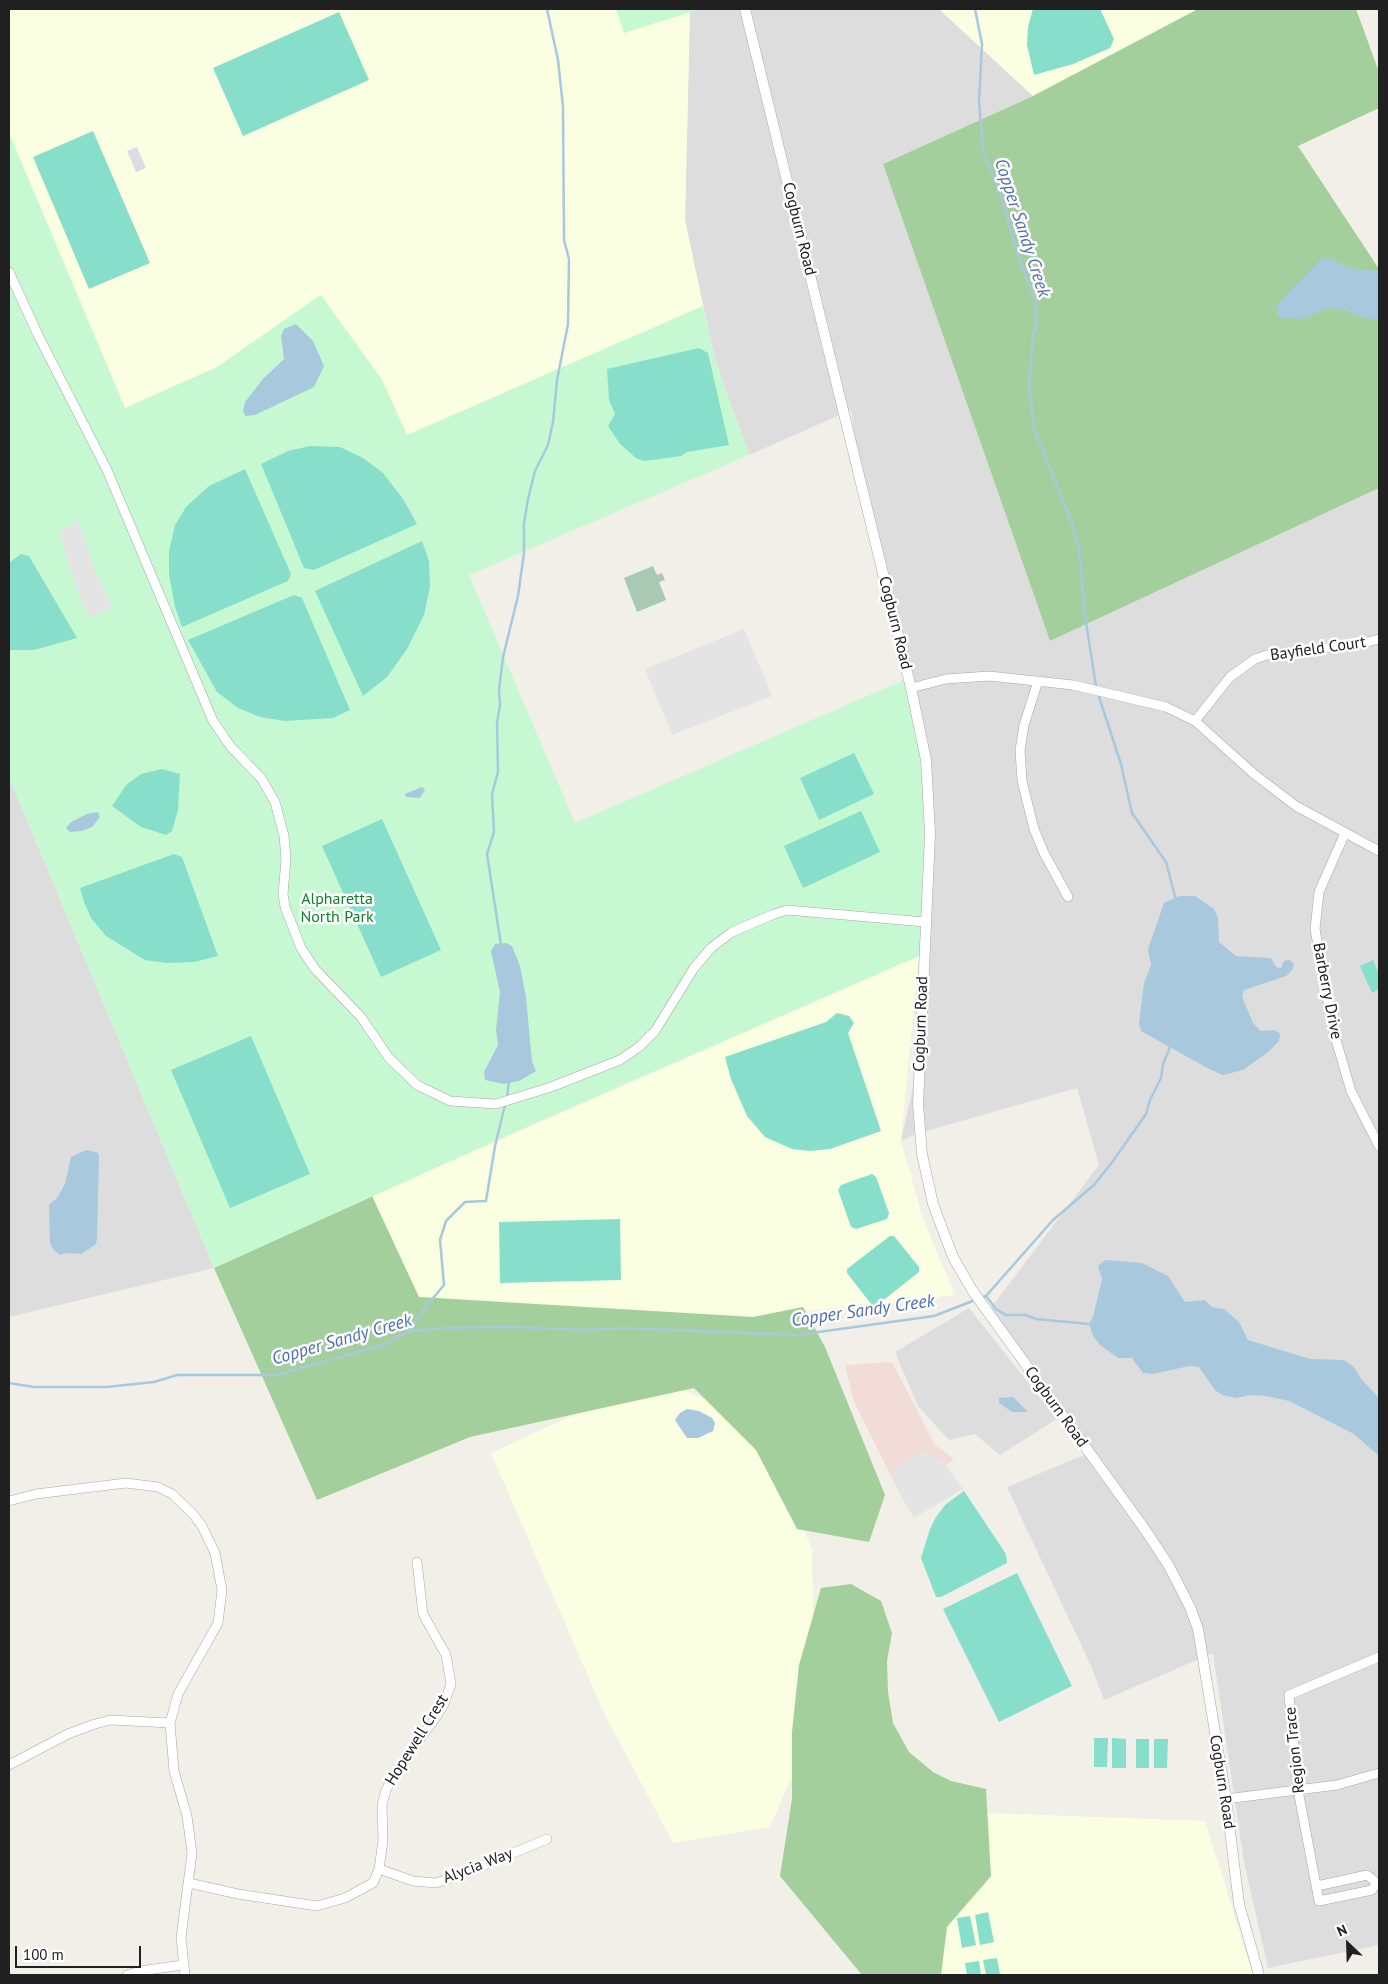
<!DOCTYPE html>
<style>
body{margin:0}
#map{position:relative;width:1388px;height:1984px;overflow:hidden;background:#f1efe7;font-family:"PT Sans",sans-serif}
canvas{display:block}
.frame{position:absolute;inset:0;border:10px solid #202020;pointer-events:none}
.north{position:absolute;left:1323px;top:1919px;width:50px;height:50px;-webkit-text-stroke:4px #fff;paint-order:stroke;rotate:336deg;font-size:14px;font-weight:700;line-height:20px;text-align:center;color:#202020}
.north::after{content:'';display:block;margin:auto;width:18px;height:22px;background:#202020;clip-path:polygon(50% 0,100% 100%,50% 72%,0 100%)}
.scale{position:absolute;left:15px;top:1946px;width:126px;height:22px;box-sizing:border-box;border:2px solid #202020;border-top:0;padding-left:6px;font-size:15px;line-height:18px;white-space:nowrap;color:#202020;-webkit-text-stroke:4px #fff;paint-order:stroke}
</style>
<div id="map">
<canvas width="1388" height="1984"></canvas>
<div class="frame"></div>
<div class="north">N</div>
<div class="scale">100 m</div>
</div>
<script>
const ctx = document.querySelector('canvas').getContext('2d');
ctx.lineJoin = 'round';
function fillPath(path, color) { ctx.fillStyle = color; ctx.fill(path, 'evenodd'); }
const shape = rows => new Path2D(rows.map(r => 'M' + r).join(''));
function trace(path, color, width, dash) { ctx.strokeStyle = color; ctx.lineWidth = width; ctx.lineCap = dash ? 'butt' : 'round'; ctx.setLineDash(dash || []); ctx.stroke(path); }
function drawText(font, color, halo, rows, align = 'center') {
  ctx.font = font + ' "PT Sans",sans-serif'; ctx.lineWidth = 5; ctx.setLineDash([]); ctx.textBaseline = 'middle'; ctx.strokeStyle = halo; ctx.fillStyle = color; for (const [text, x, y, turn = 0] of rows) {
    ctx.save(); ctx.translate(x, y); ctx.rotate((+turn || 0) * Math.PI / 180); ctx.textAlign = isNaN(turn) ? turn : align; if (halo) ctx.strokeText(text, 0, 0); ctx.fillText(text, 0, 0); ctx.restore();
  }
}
fillPath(shape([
 [690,9,939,9,1033,96,883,164,1050,641,1379,488,1379,1945,1268,1968,1244,1862,1213,1653,1104,1700,1091,1666,1007,1487,1089,1453,990,1309,1099,1165,1077,1088,916,1134,901,1141,923,1041,924,1027,919,956,928,885,913,676,863,496,851,410,749,455,715,360,685,220],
 [9,777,214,1268,9,1317],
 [969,1308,1057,1419,1000,1455,975,1434,949,1440,918,1406,895,1352]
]), '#dedddd');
fillPath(shape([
 [892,1362,935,1445,954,1459,914,1489,900,1494,854,1402,845,1365]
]), '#f1dcd7');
fillPath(shape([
 [9,9,690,9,685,220,703,306,407,435,382,380,320,295,217,367,125,408,9,133],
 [939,9,1198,9,1033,96],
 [919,956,901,1141,923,1219,955,1295,751,1317,419,1297,372,1196],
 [654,1378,756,1421,812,1549,815,1723,770,1827,673,1843,604,1713,491,1453],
 [961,1812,1205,1821,1253,1975,893,1975]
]), '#faffe2');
fillPath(shape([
 [1198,9,1356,9,1379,72,1379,108,1298,146,1379,269,1379,488,1050,641,883,164,1033,96],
 [372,1196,419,1297,753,1317,803,1307,825,1347,885,1495,869,1542,797,1529,756,1450,694,1388,470,1437,317,1500,214,1268],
 [851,1584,881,1601,892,1633,887,1661,888,1692,893,1723,909,1752,933,1772,951,1781,986,1789,991,1876,947,1927,941,1975,862,1975,780,1876,792,1799,792,1732,799,1665,821,1588]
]), '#a3cf9c');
fillPath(shape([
 [653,566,657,575,662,573,665,580,659,582,666,600,637,612,624,578]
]), '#a8c9b3');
fillPath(shape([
 [616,9,700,9,624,33],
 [9,133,125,408,217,367,321,295,382,380,407,435,703,306,715,360,749,455,469,575,575,823,913,676,925,784,928,885,919,956,533,1124,214,1268,9,777]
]), '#c6f9d2');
fillPath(shape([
 [1033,9,1100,9,1114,39,1110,48,1073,64,1034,75,1027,45,1028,27],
 [339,12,369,80,243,136,213,68],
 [93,131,150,263,89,289,33,157],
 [699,348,708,353,729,445,687,452,681,456,644,461,636,458,620,444,608,426,615,414,609,400,607,369],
 [310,446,340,447,363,458,383,473,403,499,417,524,314,570,304,568,261,464,288,451],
 [245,469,291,574,288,581,182,627,175,607,169,574,169,551,175,525,186,507,209,486],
 [422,541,429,561,430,587,424,615,407,649,387,677,363,696,315,591],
 [21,554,29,556,77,638,34,650,9,650,9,563],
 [294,595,302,598,350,710,333,718,285,721,260,717,238,708,217,692,188,640],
 [854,753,874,794,819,820,800,778],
 [162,769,180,774,178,810,172,831,166,835,141,827,112,806,127,784,141,774],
 [861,811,880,852,803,888,784,846],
 [382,819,441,950,381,977,322,846],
 [174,854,182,857,218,956,194,962,166,963,145,960,106,936,91,918,84,902,80,888],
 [1373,960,1379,974,1379,989,1372,993,1360,966],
 [837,1013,849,1016,854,1023,848,1033,881,1131,830,1149,810,1151,792,1149,765,1137,747,1116,731,1079,725,1057,826,1022],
 [251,1036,310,1174,230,1208,171,1070],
 [872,1174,876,1177,889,1213,887,1219,856,1229,851,1227,838,1190,841,1185],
 [620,1219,621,1280,500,1283,499,1222],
 [890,1236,894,1236,919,1267,919,1272,876,1306,872,1305,847,1273,847,1269],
 [964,1491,1006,1554,1007,1563,941,1597,936,1597,921,1558,930,1529,936,1517,945,1505],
 [1017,1573,1072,1686,999,1722,943,1609],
 [1094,1738,1108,1738,1107,1767,1094,1767],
 [1112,1738,1126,1739,1126,1768,1112,1768],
 [1136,1739,1149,1739,1149,1768,1136,1768],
 [1154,1739,1168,1739,1167,1768,1154,1768],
 [988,1912,994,1942,980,1945,975,1915],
 [970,1916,976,1945,962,1948,957,1918],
 [997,1958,1000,1975,986,1975,983,1960],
 [979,1961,981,1975,967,1975,965,1963]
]), '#87decb');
fillPath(shape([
 [79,520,93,566,113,608,89,618,75,585,59,533],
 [744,629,772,696,672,735,645,669],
 [925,1451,943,1461,963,1489,914,1518,902,1498,894,1476,896,1469]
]), '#e4e4e4');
fillPath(shape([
 [137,147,146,168,136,172,127,151]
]), '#dddbe6');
fillPath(shape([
 [1329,258,1353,269,1379,271,1379,320,1364,318,1344,310,1330,308,1303,319,1280,318,1277,314,1277,304,1321,259],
 [296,324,313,341,324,366,314,387,255,415,245,416,243,411,245,402,263,379,284,359,281,336,284,329],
 [422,787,425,790,420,798,406,797,405,794],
 [98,812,100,817,92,827,82,831,70,832,66,828,71,822,87,814],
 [1180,896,1195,896,1214,909,1218,918,1219,942,1236,956,1271,958,1276,967,1281,968,1284,961,1290,960,1294,964,1293,969,1286,976,1244,990,1242,997,1253,1023,1261,1031,1275,1030,1280,1034,1279,1041,1268,1052,1243,1070,1223,1075,1209,1069,1141,1031,1139,1023,1144,983,1151,965,1148,949,1164,903],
 [506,943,512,946,520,966,526,997,532,1062,536,1071,519,1081,504,1084,485,1080,484,1072,498,1045,496,1030,500,992,491,951,495,944],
 [86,1150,98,1153,99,1157,97,1240,95,1245,81,1254,66,1253,60,1255,53,1249,50,1243,49,1205,57,1198,65,1184,71,1157],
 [1105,1260,1142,1263,1168,1276,1185,1302,1205,1300,1212,1307,1224,1309,1239,1322,1248,1340,1310,1359,1344,1360,1353,1366,1362,1380,1379,1398,1379,1456,1354,1434,1289,1401,1266,1396,1250,1395,1237,1398,1222,1395,1215,1390,1199,1367,1189,1366,1153,1374,1143,1373,1132,1358,1118,1358,1100,1345,1093,1336,1089,1324,1093,1317,1102,1279,1098,1266],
 [1013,1397,1028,1412,1012,1412,999,1403,999,1398],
 [687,1409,699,1411,712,1418,715,1423,713,1431,698,1438,687,1438,675,1420,680,1413]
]), '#a8c8dd');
trace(shape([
 [975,9,982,44,979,101,983,152,1001,195,1018,256,1035,299,1036,328,1033,336,1029,385,1034,428,1072,523,1079,548,1085,616,1096,686],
 [1099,697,1121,764,1132,813,1166,862,1176,900],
 [501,945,487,854,494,832,492,794,498,772,497,723,500,705,499,690,503,657,518,596,524,553,524,523,528,499,535,471,548,445,553,422,557,380,568,324,569,259,564,240,563,107,558,60,547,9],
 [507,1097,509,1080],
 [986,1296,996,1309,1006,1315,1026,1315,1036,1319,1089,1324],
 [980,1298,986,1296,1053,1220,1094,1185,1113,1161,1146,1114,1150,1100,1161,1078,1163,1064,1171,1045],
 [411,1331,420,1314,444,1285,440,1240,446,1221,465,1202,486,1201,495,1146,505,1105],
 [9,1383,34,1387,106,1387,154,1382,177,1375,277,1375,387,1344,395,1337,411,1331,444,1328,512,1327,588,1330,622,1328,797,1335,934,1316,975,1300]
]), '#a8c8dd', 2.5);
const minor = shape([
 [9,272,38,335,107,470,213,721,231,747,261,778,275,802,284,836,286,859,283,894,285,907,301,948,315,969,361,1017,389,1058,417,1085,450,1101,496,1104,551,1087,620,1060,639,1047,655,1031,694,968,711,948,732,932,774,914,787,910,925,922],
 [1038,681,1024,725,1020,750,1022,781,1034,829,1044,853,1068,897],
 [911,688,946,679,989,676,1073,685,1166,707,1195,721,1254,774,1296,806,1379,851],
 [1195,721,1230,677,1255,659,1267,655,1360,644,1379,639],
 [1345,833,1319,892,1315,929,1333,1030,1351,1091,1379,1146],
 [9,1501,36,1494,126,1483,158,1487,172,1494,193,1514,202,1526,215,1553,222,1590,218,1623,178,1694,170,1723,174,1771,187,1816,192,1853,181,1938,185,1975],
 [9,1765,68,1734,95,1724,110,1720,170,1723],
 [1226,1799,1337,1785,1379,1773],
 [379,1869,413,1881,436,1883,463,1874,547,1839],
 [189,1883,238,1894,317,1906,345,1898,373,1883,379,1869,383,1841,382,1805,386,1790,393,1776,436,1717,444,1704,451,1684,446,1655,423,1614,417,1562],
 [1317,1886,1367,1875,1377,1883,1372,1890,1319,1901,1298,1790,1289,1695,1379,1657],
 [127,1975,140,1971,183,1965]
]);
const tertiary = shape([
 [745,9,911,688,926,760,930,834,918,1104,922,1154,933,1204,953,1257,972,1290,1146,1531,1169,1566,1190,1607,1198,1629,1226,1799,1239,1904,1259,1975]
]);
trace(minor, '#a7a7a7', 10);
trace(tertiary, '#a7a7a7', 11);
trace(minor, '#fff', 9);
trace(tertiary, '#fff', 10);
drawText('16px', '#202020', '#fff', [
 ["Cogburn Road",799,229,76],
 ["Cogburn Road",895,623,76],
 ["Bayfield Court",1318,649,-8],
 ["Barberry Drive",1327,991,79],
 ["Cogburn Road",921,1024,-88],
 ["Cogburn Road",1056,1407,54],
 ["Hopewell Crest",417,1740,-58],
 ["Region Trace",1295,1750,-96],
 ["Cogburn Road",1222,1782,81],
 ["Alycia Way",478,1866,-21]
]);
drawText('16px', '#0e7f2a', '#fff', [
 ["Alpharetta",337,899],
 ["North Park",337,917]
]);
drawText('italic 18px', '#4d6eaf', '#fff', [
 ["Copper Sandy Creek",1022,228,72],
 ["Copper Sandy Creek",863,1311,-8],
 ["Copper Sandy Creek",342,1340,-16]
]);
</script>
